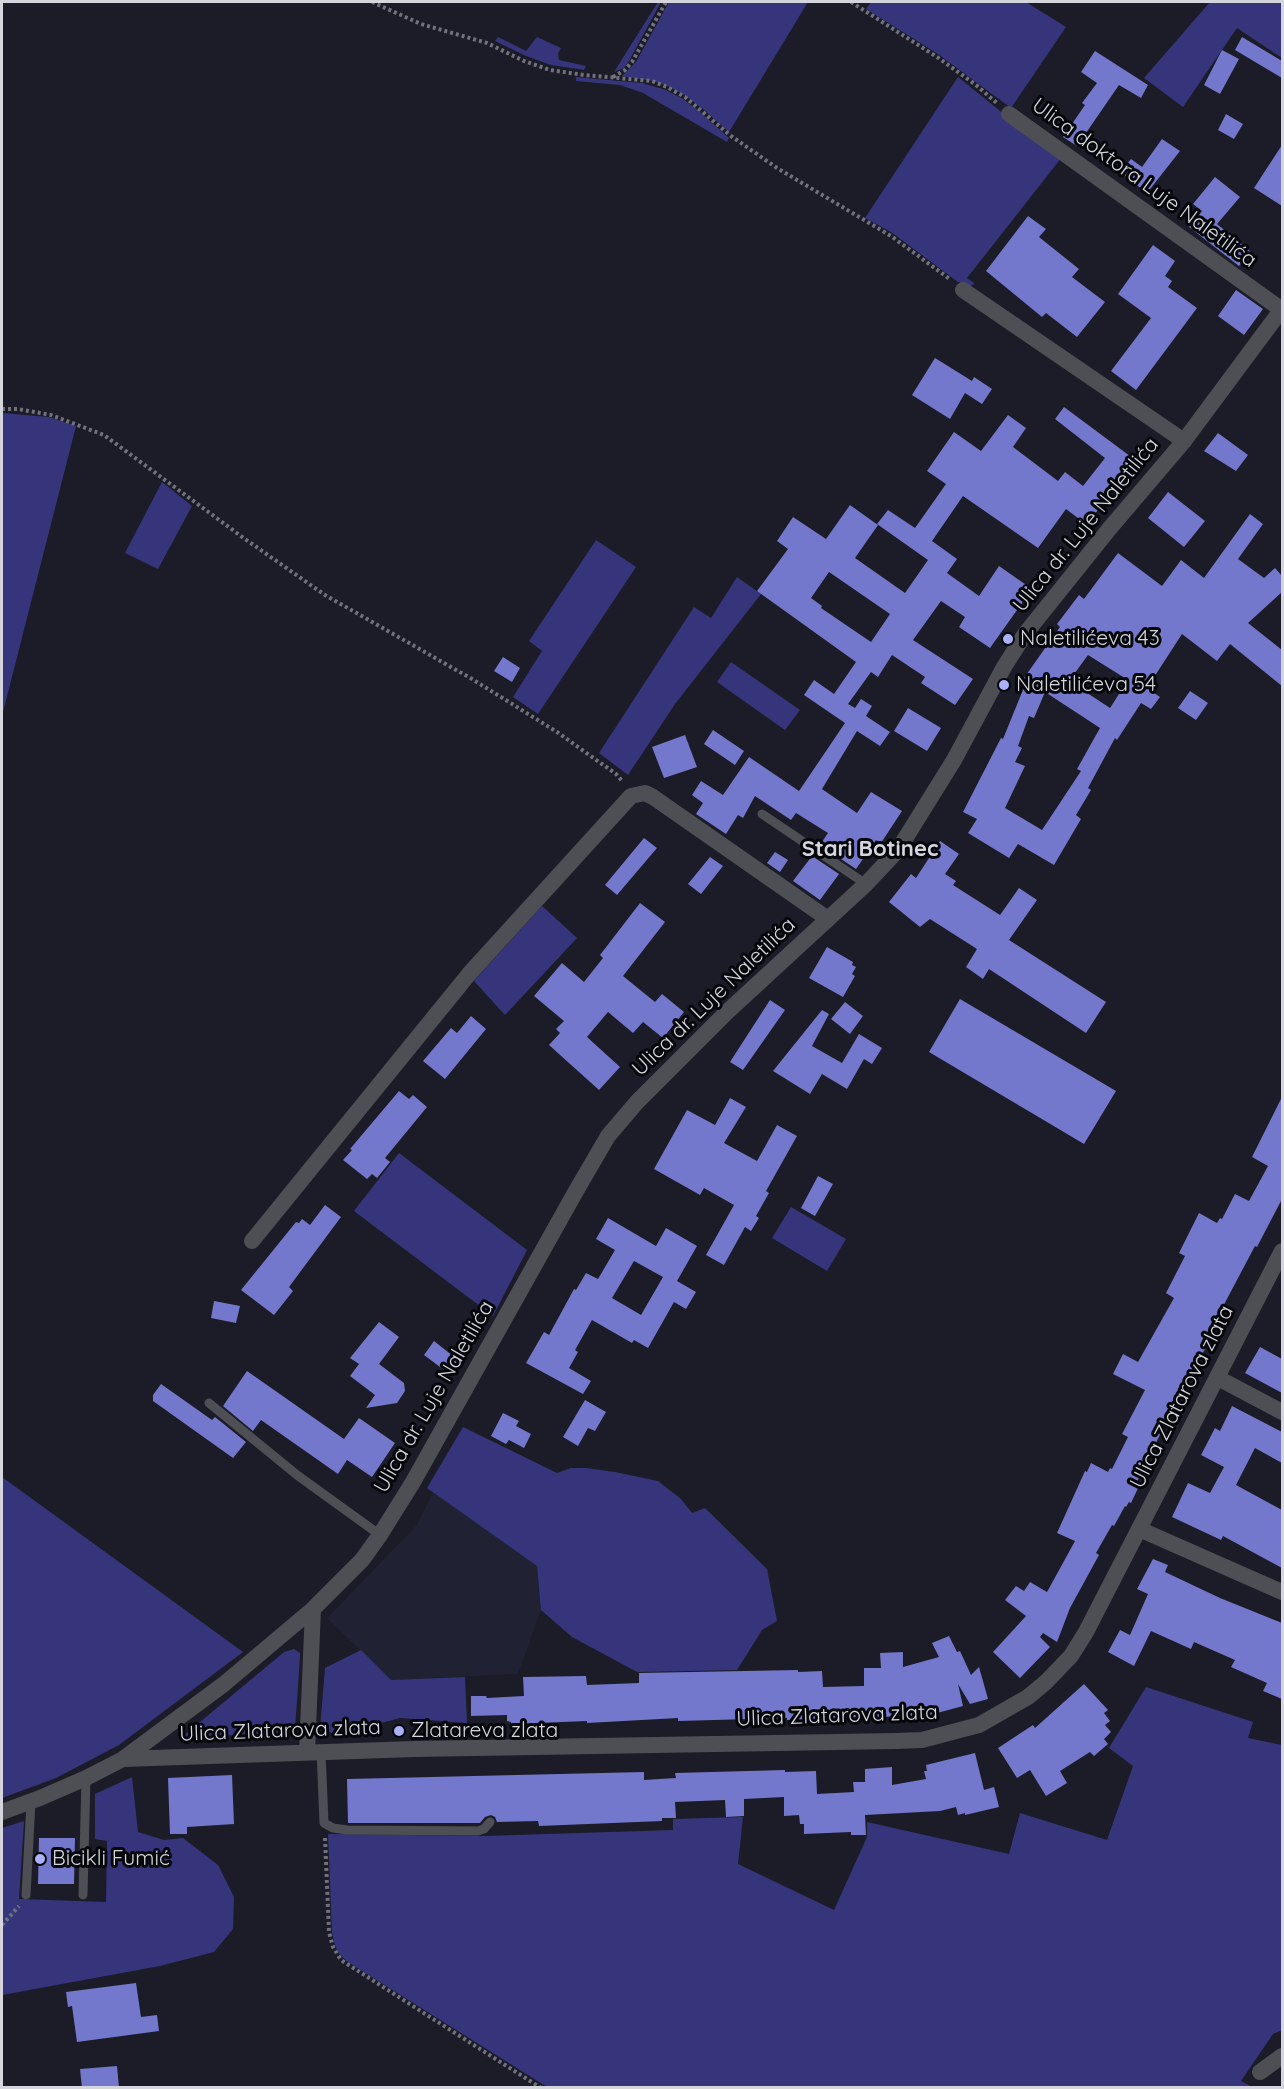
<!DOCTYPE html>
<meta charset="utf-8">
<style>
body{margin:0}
#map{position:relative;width:1284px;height:2089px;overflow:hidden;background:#1b1c27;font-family:Quicksand,sans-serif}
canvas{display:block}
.frame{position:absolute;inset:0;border:3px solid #d4d5dd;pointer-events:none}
</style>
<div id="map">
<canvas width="1284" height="2089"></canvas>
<div class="frame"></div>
</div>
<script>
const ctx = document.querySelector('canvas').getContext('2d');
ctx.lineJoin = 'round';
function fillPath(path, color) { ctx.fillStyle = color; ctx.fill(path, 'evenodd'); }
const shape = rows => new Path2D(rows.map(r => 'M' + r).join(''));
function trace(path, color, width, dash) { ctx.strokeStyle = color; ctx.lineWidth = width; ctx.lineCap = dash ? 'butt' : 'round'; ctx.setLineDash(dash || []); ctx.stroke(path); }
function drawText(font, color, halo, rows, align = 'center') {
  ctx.font = font + ' Quicksand,sans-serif'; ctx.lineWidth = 6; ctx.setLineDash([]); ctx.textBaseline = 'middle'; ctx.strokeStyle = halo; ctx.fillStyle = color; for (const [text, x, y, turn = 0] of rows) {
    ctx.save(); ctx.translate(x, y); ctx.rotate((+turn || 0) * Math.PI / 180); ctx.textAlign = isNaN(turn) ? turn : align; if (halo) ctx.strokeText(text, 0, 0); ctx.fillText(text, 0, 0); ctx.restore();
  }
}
fillPath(shape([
 [433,1492,537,1566,541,1610,518,1674,391,1680,327,1618,417,1525]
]), '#202233');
fillPath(shape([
 [658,2,661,2,629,61,624,68,614,72],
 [669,2,808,2,729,132,703,109,686,96,668,86,653,81,622,76,636,62],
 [871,2,1026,2,1066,27,1011,108,938,54,866,9],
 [1210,2,1282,2,1282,58,1237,28,1183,107,1144,78],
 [498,37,526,51,537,37,561,48,558,53,559,60,586,66,584,70,551,65,526,56,495,41],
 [576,77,642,83,666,90,683,99,699,111,729,138,727,142,643,93,620,85,576,81],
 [958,77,1005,115,1062,157,967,278,975,284,970,286,958,282,891,232,865,218],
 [2,413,49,417,76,426,2,716],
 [162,482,192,506,158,569,125,553],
 [596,540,636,567,538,714,513,697,542,651,529,641],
 [737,577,761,594,675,704,628,775,599,753,694,607,711,618],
 [731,662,800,710,785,730,717,682],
 [542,906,577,938,505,1015,474,981],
 [399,1153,527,1250,493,1316,354,1211],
 [791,1207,846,1239,827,1271,772,1238],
 [463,1427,557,1473,571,1468,586,1468,615,1472,658,1481,681,1499,692,1513,705,1508,767,1569,777,1621,762,1630,737,1670,637,1672,572,1637,541,1610,537,1566,427,1488],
 [2,1477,243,1652,119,1745,56,1778,2,1798],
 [294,1649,300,1653,300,1657,295,1729,293,1733,182,1737,284,1652],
 [361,1650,391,1680,465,1677,467,1723,400,1718,336,1735,320,1728,325,1668],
 [1146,1687,1253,1722,1248,1738,1282,1745,1282,2030,1273,2034,1241,2081,1252,2087,547,2087,348,1962,340,1955,335,1946,332,1932,328,1834,484,1836,673,1830,673,1819,743,1817,738,1864,834,1910,867,1837,867,1822,1009,1854,1020,1813,1107,1840,1133,1766,1109,1748],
 [132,1777,138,1832,164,1840,183,1838,218,1865,234,1897,233,1929,214,1952,160,1966,2,1995,2,1828,24,1821,19,1899,106,1902,107,1841,95,1839,95,1794]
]), '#36357c');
fillPath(shape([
 [1242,37,1282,61,1282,78,1235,50],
 [1222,50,1239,59,1220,94,1204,85],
 [1095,51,1148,85,1141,98,1119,85,1077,146,1063,137,1085,105,1082,103,1097,83,1081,72],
 [1226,114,1243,124,1234,139,1218,130],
 [1162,139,1180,151,1147,193,1120,172,1131,159,1142,167],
 [1282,145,1282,206,1254,188],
 [1215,177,1240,197,1217,224,1251,252,1239,266,1189,227,1202,211,1193,204],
 [1028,216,1046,229,1039,237,1079,269,1072,277,1105,302,1077,337,1046,313,1042,317,986,271],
 [1153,245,1175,261,1165,276,1172,281,1168,287,1197,308,1136,390,1111,371,1151,318,1118,294],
 [1236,290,1263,309,1244,335,1218,316],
 [935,358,972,381,974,377,992,389,982,404,965,393,950,419,912,395],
 [1064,407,1138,462,1121,485,1118,482,1087,525,1066,509,1038,548,963,496,932,541,957,559,947,573,979,596,999,566,1032,589,990,648,959,627,965,617,941,601,913,640,973,679,955,705,921,683,925,677,892,655,878,677,871,672,848,704,855,708,861,699,872,706,866,716,890,732,880,746,857,731,822,789,857,813,871,792,902,811,881,843,876,840,856,869,820,845,828,833,796,813,791,820,755,796,743,818,738,815,726,834,696,814,703,803,692,795,701,781,723,795,749,757,799,791,845,723,804,695,814,680,834,694,856,662,757,591,788,549,777,541,793,517,826,539,850,505,878,525,855,558,905,593,928,560,877,524,888,510,915,528,946,484,927,471,954,432,981,451,1008,415,1026,428,1013,447,1058,481,1065,472,1083,486,1105,458,1055,419],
 [829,572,890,614,871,642,821,608,822,606,811,598],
 [1218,433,1248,455,1236,471,1204,451],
 [1168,492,1205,521,1184,547,1148,518],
 [1250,514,1263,524,1238,559,1264,578,1275,568,1282,576,1282,592,1248,623,1282,650,1282,686,1230,644,1217,661,1182,634,1147,688,1160,697,1151,709,1141,703,1117,740,1115,738,1088,788,1091,790,1076,815,1081,819,1054,865,1018,844,1009,858,968,833,977,819,963,812,1001,738,1003,739,1027,680,1024,678,1060,627,1057,624,1079,595,1084,599,1118,553,1162,586,1181,560,1204,578],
 [1088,655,1128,680,1110,708,1069,681],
 [1045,692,1100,728,1077,769,1081,771,1042,830,1005,808,1025,766,1015,762,1022,748,1018,746,1029,716,1034,718],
 [503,657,520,668,512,682,494,671],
 [1190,691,1208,703,1196,720,1178,708],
 [908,708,941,728,927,751,894,731],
 [713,730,744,751,735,765,704,744],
 [685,735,697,767,664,778,652,747],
 [644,838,657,848,617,895,605,885],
 [940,841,959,854,945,874,956,881,953,885,1000,915,1019,888,1037,900,1009,940,1106,1002,1086,1033,989,969,983,979,966,967,977,949,930,919,920,927,889,902,911,874,916,878],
 [775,852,788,860,780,872,767,863],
 [812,856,839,874,820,900,793,881],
 [710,857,723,866,701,894,688,884],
 [640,903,665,922,623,976,655,1002,662,994,684,1012,663,1038,643,1022,633,1033,608,1012,587,1037,620,1067,599,1090,549,1045,560,1033,556,1029,564,1021,534,996,562,963,584,982,603,958,600,955],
 [827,947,853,962,852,965,856,967,852,974,855,976,843,997,809,978],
 [960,999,1116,1091,1084,1144,929,1052],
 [770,1000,785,1010,743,1070,730,1062],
 [845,1002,863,1016,850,1034,831,1019],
 [822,1010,829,1014,812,1046,842,1063,859,1034,882,1048,872,1064,864,1059,847,1089,822,1074,810,1094,773,1071],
 [471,1016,486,1029,445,1079,423,1061,451,1028,457,1033],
 [399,1091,409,1099,413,1095,427,1107,385,1158,390,1162,377,1178,372,1174,367,1179,343,1160,352,1150,350,1149],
 [1282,1097,1282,1199,1257,1247,1255,1246,1210,1331,1214,1333,1185,1385,1184,1385,1137,1482,1140,1484,1131,1503,1129,1502,1126,1507,1125,1506,1114,1526,1112,1525,1096,1553,1099,1555,1070,1608,1057,1642,1043,1633,1040,1637,1050,1647,1020,1678,993,1652,1026,1616,1005,1600,1016,1586,1024,1591,1030,1582,1047,1592,1075,1541,1057,1533,1085,1471,1087,1472,1091,1463,1108,1472,1110,1468,1112,1469,1128,1437,1122,1434,1145,1390,1113,1374,1123,1354,1138,1362,1174,1298,1166,1293,1185,1256,1179,1253,1199,1213,1217,1223,1220,1218,1222,1219,1235,1194,1249,1201,1268,1166,1252,1157],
 [730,1098,746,1107,724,1143,757,1161,777,1125,797,1136,766,1191,769,1193,756,1216,759,1218,751,1231,745,1227,724,1265,706,1255,734,1205,704,1188,700,1195,654,1169,687,1110,715,1125],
 [818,1176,833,1184,815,1216,801,1208],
 [325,1205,341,1217,289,1287,293,1291,274,1315,241,1290,296,1222,299,1223,302,1219,310,1225],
 [608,1218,656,1246,666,1228,697,1246,677,1281,696,1292,686,1309,674,1302,648,1348,634,1340,632,1343,592,1320,575,1350,578,1352,569,1368,591,1381,583,1394,526,1363,544,1332,549,1335,574,1289,576,1290,586,1273,598,1279,615,1250,596,1239],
 [634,1261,663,1277,641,1315,612,1298],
 [214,1301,240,1306,236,1323,211,1318],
 [379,1322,399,1337,379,1364,404,1383,405,1391,397,1403,366,1408,375,1395,350,1376,359,1364,350,1358],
 [434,1341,458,1360,448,1373,424,1355],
 [1260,1347,1282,1359,1282,1393,1245,1373],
 [247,1371,344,1439,359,1418,395,1443,372,1477,347,1460,338,1474,261,1420,253,1431,223,1406],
 [161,1384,212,1420,215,1417,246,1442,233,1458,153,1401,153,1395],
 [585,1400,606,1412,595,1431,588,1428,578,1446,563,1437],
 [1232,1406,1282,1432,1282,1463,1255,1448,1236,1485,1282,1510,1282,1568,1223,1536,1221,1540,1172,1517,1188,1483,1210,1493,1224,1467,1201,1455,1215,1428,1220,1431],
 [503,1413,519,1421,516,1426,531,1434,524,1448,509,1440,506,1444,491,1436],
 [1153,1559,1168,1565,1165,1572,1220,1598,1282,1623,1282,1699,1263,1691,1267,1683,1231,1667,1235,1660,1194,1642,1191,1649,1151,1631,1134,1666,1108,1652,1120,1630,1130,1635,1148,1594,1137,1589],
 [949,1636,957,1652,960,1651,971,1675,979,1667,988,1699,970,1704,958,1684,963,1706,926,1716,819,1718,819,1719,787,1720,787,1718,678,1721,678,1718,587,1723,587,1721,511,1724,511,1722,507,1721,507,1715,471,1716,471,1696,486,1696,487,1698,524,1696,523,1677,586,1676,587,1685,639,1683,639,1673,798,1670,798,1672,822,1671,823,1687,864,1686,864,1668,881,1668,880,1653,903,1652,903,1667,939,1657,932,1643],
 [1084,1684,1108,1710,1104,1713,1110,1721,1105,1725,1111,1732,1104,1739,1108,1744,1094,1756,1090,1752,1060,1771,1067,1783,1046,1796,1030,1770,1017,1778,998,1748,1033,1725,1035,1728],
 [975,1753,984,1790,994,1787,999,1807,965,1815,965,1813,958,1815,956,1807,940,1811,865,1815,866,1835,851,1835,851,1832,804,1834,804,1824,800,1824,799,1815,784,1816,784,1797,744,1799,744,1816,726,1817,725,1800,675,1802,676,1818,662,1818,662,1821,539,1826,538,1821,497,1822,495,1817,491,1815,485,1817,480,1823,348,1823,347,1779,644,1772,644,1780,676,1778,675,1773,785,1770,785,1772,816,1771,817,1794,854,1792,853,1782,865,1782,865,1769,892,1767,892,1785,926,1779,924,1771,927,1771,926,1765],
 [232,1775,234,1824,187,1827,187,1834,170,1834,168,1778],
 [39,1838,75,1838,74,1884,38,1884],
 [136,1983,141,2017,157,2015,159,2031,77,2042,72,2006,68,2007,66,1992],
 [117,2066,119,2088,82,2088,80,2069]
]), '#7378cc');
trace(shape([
 [372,2,421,24,487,43,524,61,550,70,584,75,652,81,667,87,685,97,731,136,777,168,891,236,951,280],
 [851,2,937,57,976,85,998,104],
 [613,77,625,70,632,62,666,2],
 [2,409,18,409,51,415,104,435,245,539,325,595,472,679,557,732,616,774,623,782],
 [325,1838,329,1932,333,1947,341,1960,541,2088],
 [2,1925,19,1906]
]), '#70717b', 4, [3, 3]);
trace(shape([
 [762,814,866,884],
 [209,1403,297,1475,380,1535],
 [321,1751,324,1823,333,1828,347,1830,478,1831,484,1829,490,1822],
 [26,1895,31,1802],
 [83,1895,86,1778]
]), '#4e4f54', 9);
trace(shape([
 [1009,114,1282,310],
 [963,290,1184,441],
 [252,1241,469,974,631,796,645,793,653,797,828,919],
 [1218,1378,1282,1412],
 [1139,1529,1282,1592],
 [1260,2072,1282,2056]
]), '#4e4f54', 16);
trace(shape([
 [307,1752,313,1609],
 [123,1759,414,1749,896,1741,922,1740,979,1725,1028,1697,1046,1682,1071,1656,1086,1632,1282,1251],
 [2,1812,40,1798,86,1778,123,1759,224,1684,313,1609,362,1560,380,1535,413,1482,576,1191,608,1136,637,1102,727,1012,866,884,898,850,954,760,1004,667,1025,634,1110,528,1184,441,1282,309]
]), '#4e4f54', 16);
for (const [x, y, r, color] of [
 [1008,639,6,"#a9b0fc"],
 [1004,685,6,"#a9b0fc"],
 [399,1731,6,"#a9b0fc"],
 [40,1859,6,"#a9b0fc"]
]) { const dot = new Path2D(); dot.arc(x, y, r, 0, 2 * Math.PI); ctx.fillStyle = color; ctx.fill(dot); trace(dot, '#06070b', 2); }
drawText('21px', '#d4d5dd', '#06070b', [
 ["Ulica doktora Luje Naletilića",1144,183,36],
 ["Ulica dr. Luje Naletilića",1086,525,-51],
 ["Ulica dr. Luje Naletilića",714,997,-44],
 ["Ulica dr. Luje Naletilića",434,1397,-60],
 ["Ulica Zlatarova zlata",1182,1397,-63],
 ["Ulica Zlatarova zlata",837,1716,-2],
 ["Ulica Zlatarova zlata",280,1731,-2]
]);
drawText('21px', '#d4d5dd', '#06070b', [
 ["Naletilićeva 43",1020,639],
 ["Naletilićeva 54",1016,685],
 ["Zlatareva zlata",411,1731],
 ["Bicikli Fumić",52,1859]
], 'left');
drawText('bold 22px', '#d4d5dd', '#06070b', [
 ["Stari Botinec",870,849]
]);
</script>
